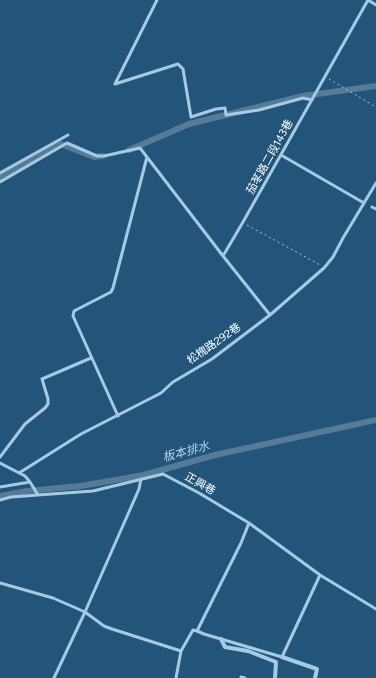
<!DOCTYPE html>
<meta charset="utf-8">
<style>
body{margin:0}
canvas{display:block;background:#23547a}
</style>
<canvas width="376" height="678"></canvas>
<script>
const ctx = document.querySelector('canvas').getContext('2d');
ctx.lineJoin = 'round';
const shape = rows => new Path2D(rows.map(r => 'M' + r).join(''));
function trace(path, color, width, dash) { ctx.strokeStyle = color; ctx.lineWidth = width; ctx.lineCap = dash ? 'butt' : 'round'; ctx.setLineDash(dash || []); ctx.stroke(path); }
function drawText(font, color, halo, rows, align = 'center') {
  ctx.font = font + ' Figtree,"Noto Sans TC",sans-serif'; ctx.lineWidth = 3.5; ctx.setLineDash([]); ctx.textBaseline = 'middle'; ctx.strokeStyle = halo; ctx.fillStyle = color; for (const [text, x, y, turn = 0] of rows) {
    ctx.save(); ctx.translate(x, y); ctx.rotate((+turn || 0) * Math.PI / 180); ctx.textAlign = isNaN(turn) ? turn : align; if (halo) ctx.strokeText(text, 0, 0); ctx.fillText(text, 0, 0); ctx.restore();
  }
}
trace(shape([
 [129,150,189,124,303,96,376,86],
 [0,177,61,144,94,157,103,156],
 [0,496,27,491,81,486,144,475,215,455,376,420]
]), '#577b96', 6);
trace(shape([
 [329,79,376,107],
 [247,225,320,265]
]), '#a6cae4', 1, [2, 3]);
trace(shape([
 [157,0,115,84,178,64,183,69,191,117,216,109,225,108,226,115,259,110,303,98,312,100],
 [368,0,376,5],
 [281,155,364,203],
 [0,173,68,135],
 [0,182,67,143,97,156,104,156,140,148,223,256],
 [372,207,376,209],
 [270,315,223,256,243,222,368,0],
 [118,416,73,316,74,311,111,292,113,288,147,157],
 [0,457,25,424,45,408,48,404,48,399,42,379,91,358],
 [0,463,25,476,30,482,38,495,93,491,163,474,199,493,249,523,320,575,376,609],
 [19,473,81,434,161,393,173,382,212,359,270,315,324,268,333,257,343,238,376,183],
 [0,487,30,482],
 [0,500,11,497,38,495],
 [0,583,53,598,85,612,104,626,112,629,181,651,176,678],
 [197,631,204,634,282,657,320,575],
 [181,651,193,630,197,631,241,543,249,523],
 [241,677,245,678],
 [54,678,85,612,139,489,141,479]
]), '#a6cae4', 3);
trace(shape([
 [221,639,225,647,248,651,276,662,275,678],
 [282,657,317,669,315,678]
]), '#a6cae4', 4);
drawText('11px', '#fff', '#23547a', [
 ["茄苳路二段143巷",270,157,-61],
 ["松槐路292巷",214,344,-35],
 ["正興巷",200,484,29]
]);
drawText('italic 12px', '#b1d3ec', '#23547a', [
 ["板本排水",186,452,-15]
]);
</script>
